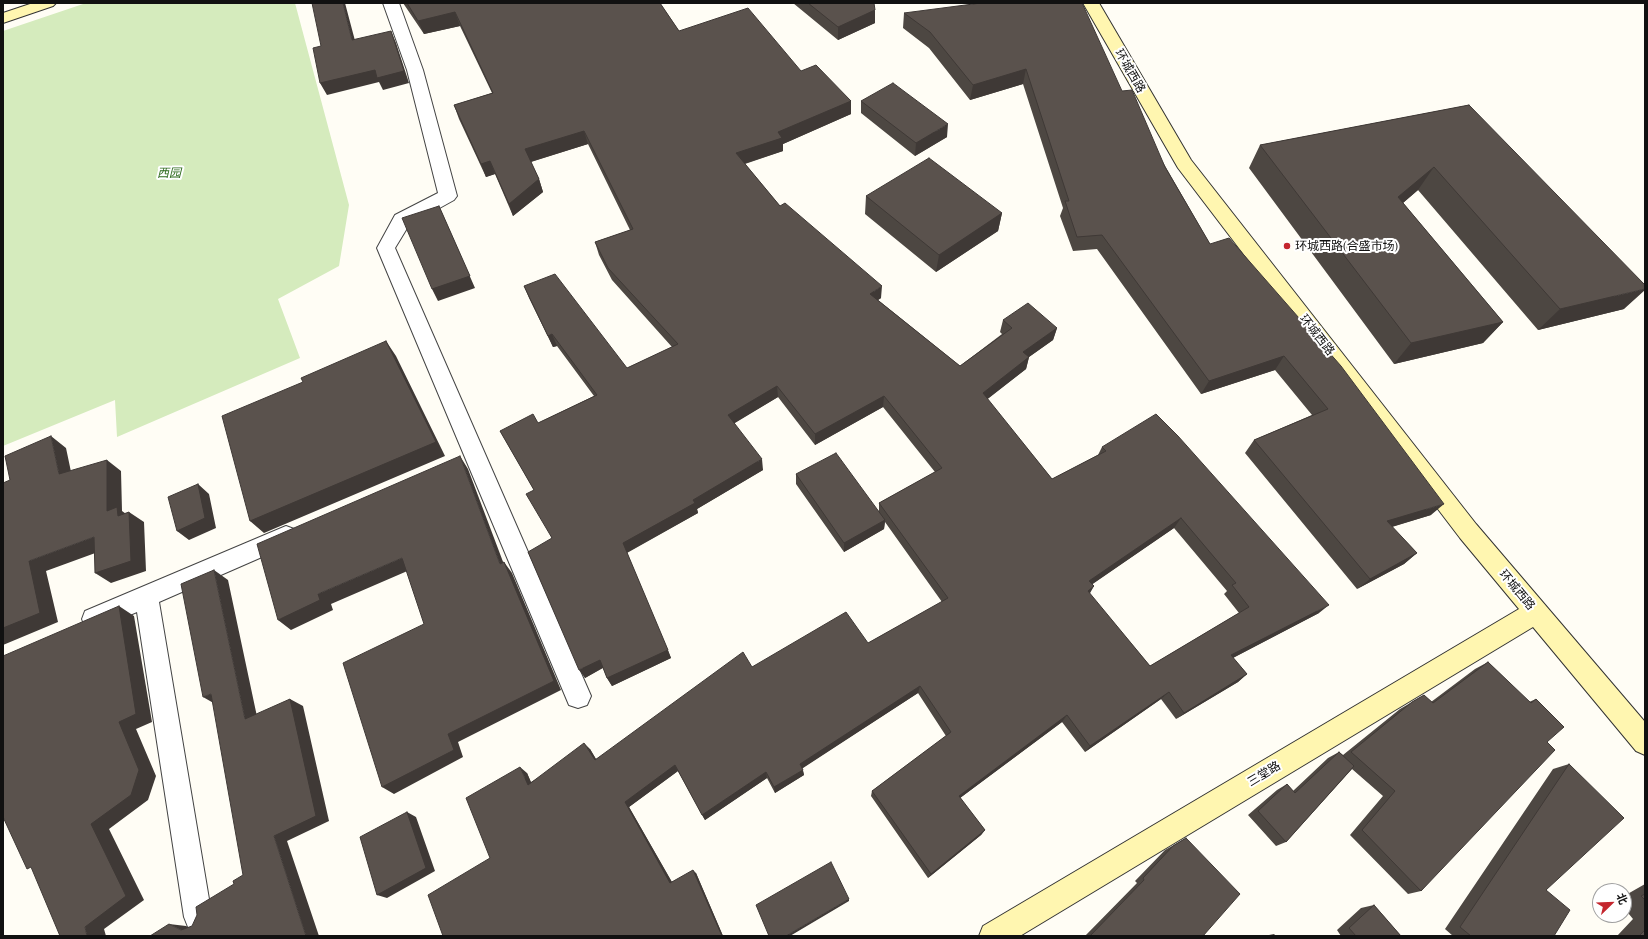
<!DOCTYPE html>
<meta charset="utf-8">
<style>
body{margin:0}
#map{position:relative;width:1648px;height:939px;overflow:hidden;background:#fffdf5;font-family:"Playfair Display","Noto Sans SC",serif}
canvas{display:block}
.frame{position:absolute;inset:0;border:4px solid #111;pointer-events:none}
.north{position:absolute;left:1592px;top:883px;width:40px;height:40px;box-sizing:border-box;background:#fff;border:1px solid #a0a0a0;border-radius:50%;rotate:67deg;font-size:11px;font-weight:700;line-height:16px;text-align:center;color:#111}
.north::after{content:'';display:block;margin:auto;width:14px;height:18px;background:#c4262e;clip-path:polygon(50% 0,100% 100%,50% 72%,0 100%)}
</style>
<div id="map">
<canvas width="1648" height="939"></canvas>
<div class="frame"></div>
<div class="north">北</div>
</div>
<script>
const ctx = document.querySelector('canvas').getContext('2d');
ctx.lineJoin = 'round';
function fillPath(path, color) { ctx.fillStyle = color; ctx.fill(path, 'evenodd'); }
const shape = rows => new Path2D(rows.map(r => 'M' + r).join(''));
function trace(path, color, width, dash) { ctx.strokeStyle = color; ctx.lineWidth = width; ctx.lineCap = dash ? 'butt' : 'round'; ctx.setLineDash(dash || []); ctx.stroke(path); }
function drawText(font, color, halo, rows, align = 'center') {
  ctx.font = font + ' "Playfair Display","Noto Sans SC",serif'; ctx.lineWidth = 4; ctx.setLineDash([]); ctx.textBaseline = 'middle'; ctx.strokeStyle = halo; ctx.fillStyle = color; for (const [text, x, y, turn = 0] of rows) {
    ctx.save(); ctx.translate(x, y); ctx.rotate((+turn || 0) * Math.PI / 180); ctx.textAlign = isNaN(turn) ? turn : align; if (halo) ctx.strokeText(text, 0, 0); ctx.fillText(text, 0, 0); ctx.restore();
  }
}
fillPath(shape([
 [86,3,295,3,349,205,339,266,278,299,300,358,117,437,115,400,3,446,3,31]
]), '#d5ebbd');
const street = shape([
 [383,3,399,3,423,70,457,196,454,200,409,225,395,248,591,696,587,705,578,708,569,705,377,248,395,215,438,193,407,70,383,3],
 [286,526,294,529,297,536,294,543,159,602,212,917,208,927,198,931,188,927,184,917,137,612,94,630,85,627,82,619,85,611,286,526]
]);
const secondary = shape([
 [33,3,56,3,53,6,3,23,3,13,33,3],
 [1083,3,1099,3,1191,160,1476,524,1645,722,1645,755,1636,751,1533,627,1020,936,979,936,983,926,1519,609,1460,538,1178,168,1083,3]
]);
trace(street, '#444', 2);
trace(secondary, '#333', 2);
fillPath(street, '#fff');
fillPath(secondary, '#fff6b0');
fillPath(shape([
 [403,3,660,3,679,31,801,71,851,101,851,114,783,144,783,151,745,164,780,206,881,298,878,300,960,366,1002,334,1000,332,1003,320,1057,328,1053,340,1029,357,1026,369,987,399,1052,479,1098,455,1102,447,1319,613,1233,658,1247,674,1238,682,1176,719,1161,699,1085,752,1062,722,960,798,985,830,981,835,928,878,871,796,872,791,946,736,918,693,802,768,804,775,775,793,767,778,705,820,678,771,629,807,672,882,696,873,723,936,443,936,490,858,527,773,531,782,590,749,596,759,752,667,868,643,942,602,885,522,884,529,844,552,796,484,796,474,879,511,879,503,935,472,883,407,815,445,778,397,734,423,763,470,697,509,698,513,627,553,671,658,612,686,607,678,603,668,585,678,552,539,534,490,500,431,538,423,594,396,557,346,553,347,529,298,524,286,627,368,672,347,612,280,599,255,595,242,630,230,588,144,531,162,539,179,543,192,513,216,495,174,486,177,459,119,454,105,492,93,460,26,424,34],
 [1174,528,1227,591,1224,594,1239,613,1150,666,1089,593,1094,586,1092,584],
 [793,3,874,3,875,23,838,40],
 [904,13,1122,91,1210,244,1431,515,1392,527,1417,553,1404,564,1357,589,1245,453,1254,440,1312,415,1275,370,1201,394,1097,249,1073,251,1060,216,1063,208,1023,84,970,100,929,48,903,28],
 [861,101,947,137,915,156,861,113],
 [1469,105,1624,309,1538,330,1418,190,1403,203,1503,322,1483,343,1394,364,1249,168,1260,145],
 [866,196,1002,213,998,231,936,272,865,214],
 [1488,662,1529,702,1536,699,1547,742,1421,891,1408,894,1350,835,1383,796,1352,769,1286,842,1276,846,1248,815,1277,790,1287,784,1293,791,1328,758,1339,752,1343,755,1400,709,1424,695,1431,702,1475,669],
 [1569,764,1546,890,1554,936,1453,936,1445,929,1553,769],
 [1186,838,1203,936,1085,936,1137,883,1135,881,1165,850],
 [1645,884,1645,936,1617,936,1633,919,1624,908,1624,896],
 [1374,905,1401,936,1341,936,1337,930,1361,908],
 [1274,934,1276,936,1264,936]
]), '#4d4742');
fillPath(shape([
 [343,3,345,3,358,52,352,40],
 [875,10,875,23,838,40,838,27],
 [455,12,460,26,424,34,418,21],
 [391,31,396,43,409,83,383,90,379,82,327,95,320,83],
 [1026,69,1023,84,970,100,973,85],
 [851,101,851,114,783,144,783,151,737,166,736,153,778,132],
 [948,124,947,137,915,156,916,143],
 [584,131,588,144,530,162,525,149],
 [490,161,495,174,486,177,481,164],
 [1434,167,1418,190,1383,220,1398,197],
 [539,179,543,192,513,216,509,204],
 [439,206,475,288,438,301,432,289],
 [1002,213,998,231,936,272,939,255],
 [882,286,881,298,869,306,870,294],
 [1645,289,1645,290,1624,309,1538,330,1560,309],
 [1503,322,1483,343,1394,364,1411,343],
 [1057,328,1053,340,1019,364,1023,352],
 [552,334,557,346,553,347,548,336],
 [386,341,396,356,445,456,264,533,250,521],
 [1284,356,1275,370,1201,394,1209,381],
 [1029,357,1026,369,980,405,983,393],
 [777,386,778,397,730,426,728,415],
 [884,396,883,407,815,445,815,434],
 [51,436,66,448,74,486,59,474],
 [460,456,468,469,508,575,500,564],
 [762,459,763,470,697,509,698,513,626,553,623,543,693,500],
 [107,460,121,471,122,511,129,516,129,512,144,522,146,571,111,583,95,573,107,511],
 [198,484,209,494,216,528,189,540,177,531],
 [1444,504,1431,515,1374,532,1387,521],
 [1181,518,1174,528,1084,590,1089,581],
 [885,520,884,529,844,552,844,543],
 [94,537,109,548,46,571,58,622,3,645,3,628,29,561],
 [1417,553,1404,564,1357,589,1370,579],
 [402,558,412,569,331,604,333,610,291,630,278,620,318,594],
 [504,562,512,573,561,690,458,742,463,757,394,794,382,787,448,734],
 [214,570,228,580,259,726,245,719],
 [1094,586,1089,595,1088,591],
 [1329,605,1319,613,1223,663,1231,655],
 [119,606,134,616,152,722,136,729,156,776,148,800,109,829,144,900,104,929,106,936,87,936,85,927,91,824,119,722],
 [668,650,671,658,612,686,607,678],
 [600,660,604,667,585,678,579,670],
 [1247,674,1238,682,1176,719,1184,713],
 [920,686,918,693,800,770,800,764],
 [1169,692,1161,699,1085,752,1090,746],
 [211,694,217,705,203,697],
 [290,699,303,706,329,821,287,841,319,936,306,936,274,836],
 [1067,715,1062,722,956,801,959,796],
 [584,743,590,749,600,766,595,760],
 [675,765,678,771,629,807,674,886,670,883,625,802],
 [520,767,527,773,534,790,528,785],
 [803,770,804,775,775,793,774,787],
 [766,772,767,778,705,820,702,815],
 [407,812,416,817,435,871,387,898,377,895],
 [985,830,981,835,928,878,931,874],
 [693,870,696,873,723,936,722,936],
 [849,899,849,901,790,936,786,936],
 [169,924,186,926,197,932,181,930]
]), '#3f3936');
const building = shape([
 [312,3,343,3,352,40,391,31,404,71,377,78,375,70,320,83,313,48,321,46,312,3],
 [407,3,660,3,679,31,748,8,801,71,816,65,851,101,778,132,782,138,736,153,780,206,785,203,882,286,870,294,960,366,1012,328,1003,320,1028,303,1057,328,1023,352,1029,357,983,393,1052,479,1106,451,1102,447,1156,414,1178,436,1329,605,1231,655,1247,674,1184,713,1169,692,1090,746,1067,715,959,796,985,830,931,874,872,791,951,732,920,686,800,764,803,770,774,787,766,772,702,815,675,765,625,802,670,883,693,870,722,936,443,936,428,895,490,858,466,798,520,767,528,785,584,743,595,760,743,652,752,667,846,612,868,643,948,598,879,503,942,468,884,396,815,434,777,386,728,415,762,459,693,500,695,503,623,543,668,650,607,678,600,660,579,670,528,552,552,538,526,494,534,490,500,431,533,414,538,423,597,395,552,334,548,336,524,286,555,274,627,368,678,344,608,268,595,242,633,229,584,131,525,149,539,179,509,204,490,161,481,164,454,105,493,93,455,12,418,21,407,3],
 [1181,518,1236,583,1232,585,1249,607,1150,666,1088,591,1094,586,1089,581,1181,518],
 [808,3,874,3,875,10,838,27,808,3],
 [981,3,1082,3,1122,91,1132,90,1165,167,1210,244,1229,238,1341,366,1444,504,1387,521,1417,553,1370,579,1254,440,1328,409,1284,356,1209,381,1102,235,1077,237,1065,201,1069,201,1026,69,973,85,930,32,904,13,981,3],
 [893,83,948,124,916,143,861,101,893,83],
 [1469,105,1645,285,1645,289,1560,309,1434,167,1398,197,1503,322,1411,343,1260,145,1469,105],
 [929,158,1002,213,939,255,866,196,929,158],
 [439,206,470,276,432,289,402,218,439,206],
 [386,341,436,442,250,521,222,416,303,382,301,378,386,341],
 [51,436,59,474,107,460,107,511,117,507,118,516,129,512,131,561,95,573,94,537,29,561,40,613,3,628,3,483,10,480,5,456,51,436],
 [836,453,885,520,844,543,796,474,836,453],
 [460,456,500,564,504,562,554,681,448,734,454,750,382,787,343,663,424,624,402,558,318,594,320,600,278,620,257,544,460,456],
 [198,484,205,518,177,531,168,497,198,484],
 [214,570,245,719,290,699,316,816,274,836,306,936,150,936,169,924,181,930,192,926,197,915,196,907,234,884,233,881,243,875,211,694,203,697,181,584,214,570],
 [119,606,136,714,119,722,139,770,131,795,91,824,126,896,85,927,87,936,60,936,31,867,27,869,3,817,3,656,119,606],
 [1488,662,1531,703,1536,699,1564,727,1547,742,1555,750,1421,891,1362,830,1395,791,1351,752,1412,702,1424,695,1433,703,1488,662],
 [1339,752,1354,766,1286,842,1258,811,1287,784,1295,793,1339,752],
 [1569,764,1624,818,1546,890,1570,910,1554,936,1471,936,1460,927,1569,764],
 [407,812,426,868,377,895,360,837,407,812],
 [1186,838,1240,894,1203,936,1090,936,1144,880,1143,878,1173,846,1186,838],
 [831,862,849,899,786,936,769,936,756,905,831,862],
 [1645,894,1645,900,1641,896,1645,894],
 [1374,905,1401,936,1356,936,1349,928,1374,905],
 [1645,930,1645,936,1639,936,1645,930]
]);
fillPath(building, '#5a524d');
trace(building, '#3f3936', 1);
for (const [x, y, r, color] of [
 [1287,246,4,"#c4262e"]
]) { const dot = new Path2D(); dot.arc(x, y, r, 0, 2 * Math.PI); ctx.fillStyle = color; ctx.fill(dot); trace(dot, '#fff', 1.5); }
drawText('12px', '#111', '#fff', [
 ["环城西路",1130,71,60],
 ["环城西路",1317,335,52],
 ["环城西路",1517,590,50],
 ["三堂路",1264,774,-31]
]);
drawText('italic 12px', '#2f6b1f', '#fff', [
 ["西园",169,173]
]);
drawText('12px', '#111', '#fff', [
 ["环城西路(合盛市场)",1295,246]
], 'left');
</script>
